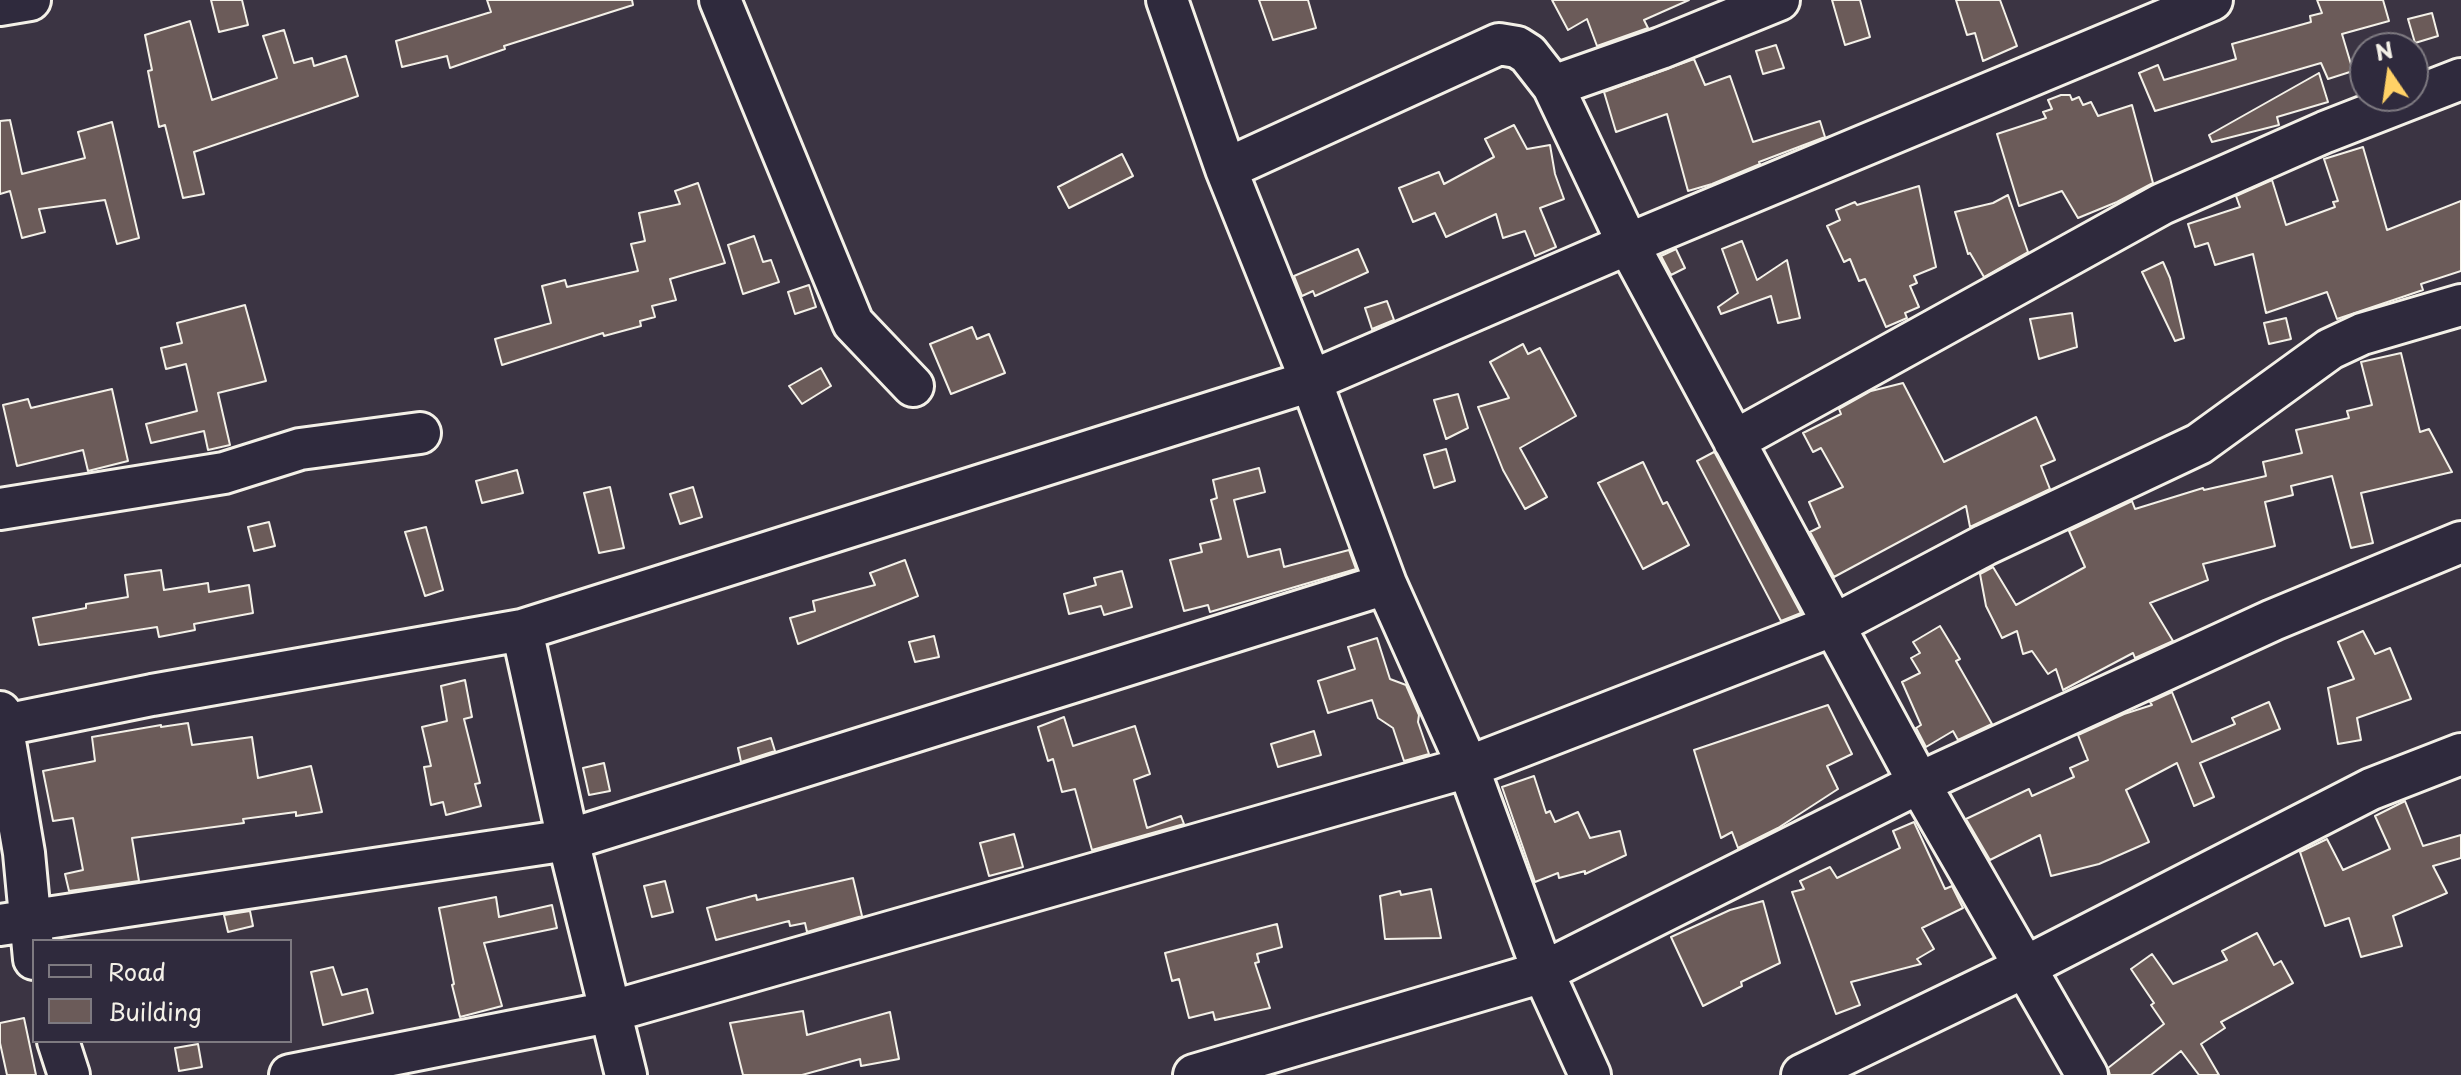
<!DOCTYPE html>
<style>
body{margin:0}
#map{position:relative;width:2461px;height:1075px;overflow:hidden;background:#3b3443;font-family:"Playpen Sans",sans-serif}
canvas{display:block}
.legend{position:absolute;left:32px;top:939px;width:260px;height:104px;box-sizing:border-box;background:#2f2a3d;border:2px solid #7e7a81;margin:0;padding:10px 14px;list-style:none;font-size:24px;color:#f4f1e8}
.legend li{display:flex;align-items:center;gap:16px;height:40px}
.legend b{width:40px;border:2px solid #7e7a81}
.north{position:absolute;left:2349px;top:32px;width:80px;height:80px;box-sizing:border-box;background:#2f2a3d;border:2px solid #7e7a81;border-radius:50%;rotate:347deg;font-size:22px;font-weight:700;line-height:32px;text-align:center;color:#f4f1e8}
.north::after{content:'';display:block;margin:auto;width:28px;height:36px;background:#ffd166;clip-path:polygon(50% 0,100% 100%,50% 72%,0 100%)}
</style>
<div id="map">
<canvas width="2461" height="1075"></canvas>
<ul class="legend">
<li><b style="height:10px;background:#2f2a3d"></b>Road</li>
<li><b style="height:22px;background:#6b5b59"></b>Building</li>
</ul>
<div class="north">N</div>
</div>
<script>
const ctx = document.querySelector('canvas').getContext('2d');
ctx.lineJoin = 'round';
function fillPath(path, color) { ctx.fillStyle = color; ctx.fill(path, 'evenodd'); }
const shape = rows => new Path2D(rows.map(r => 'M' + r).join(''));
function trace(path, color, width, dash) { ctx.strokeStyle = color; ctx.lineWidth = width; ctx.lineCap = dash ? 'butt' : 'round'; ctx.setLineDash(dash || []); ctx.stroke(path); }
const building = shape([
 [211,0,242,0,248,25,219,32,211,0],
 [487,0,632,0,633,5,504,46,505,49,450,68,447,56,402,67,396,41,491,12,487,0],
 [1259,0,1308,0,1316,28,1273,40,1259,0],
 [1552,0,1689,0,1644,20,1648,28,1597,46,1587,19,1568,30,1552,0],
 [1832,0,1860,0,1870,37,1845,45,1832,0],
 [1956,0,2000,0,2017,46,1983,61,1975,33,1967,35,1956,0],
 [2317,0,2383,0,2389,21,2342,34,2353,71,2328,79,2321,63,2155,111,2139,73,2158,65,2164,80,2236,59,2232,44,2311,22,2310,16,2322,13,2317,0],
 [2432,13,2438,36,2415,43,2408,19,2432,13],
 [190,21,212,100,277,78,263,36,284,30,294,63,312,58,314,66,346,56,358,96,194,152,204,194,183,198,165,125,159,127,148,71,152,70,145,35,190,21],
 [1776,45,1784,68,1763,74,1756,51,1776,45],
 [1694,59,1705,85,1730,76,1753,142,1820,121,1825,137,1759,162,1760,164,1712,184,1688,191,1667,114,1616,132,1604,92,1694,59],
 [2319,73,2328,102,2277,117,2279,125,2212,142,2209,135,2319,73],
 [2061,95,2070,95,2072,100,2079,97,2083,105,2091,102,2098,116,2132,105,2153,183,2117,202,2078,218,2062,191,2019,206,1997,134,2046,118,2043,112,2052,109,2048,100,2061,95],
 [10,120,22,174,85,158,78,132,112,122,139,238,117,244,105,200,39,209,45,232,22,238,10,191,0,194,0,121,10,120],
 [1514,125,1527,149,1550,145,1555,174,1564,199,1540,208,1556,247,1535,256,1525,231,1503,238,1496,214,1446,237,1435,213,1413,222,1399,188,1439,172,1444,184,1494,157,1485,139,1514,125],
 [2363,147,2387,230,2461,201,2461,271,2421,284,2423,290,2337,319,2327,292,2266,313,2253,254,2215,265,2208,243,2195,247,2188,224,2240,207,2236,196,2272,180,2286,225,2335,207,2333,202,2338,201,2324,159,2363,147],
 [1122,154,1133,176,1069,208,1058,187,1122,154],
 [698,183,725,263,670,279,676,300,652,306,655,317,640,321,641,326,604,336,603,333,502,365,495,339,551,323,542,286,565,280,567,287,638,271,631,244,645,241,639,213,680,204,675,191,698,183],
 [1919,186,1936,267,1914,276,1917,283,1910,286,1919,307,1905,313,1907,318,1886,327,1865,279,1859,281,1850,259,1844,262,1827,226,1840,220,1836,210,1855,202,1857,205,1919,186],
 [2008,195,2028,252,1984,277,1970,253,1968,254,1955,212,1993,203,2008,195],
 [754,236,763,262,771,260,779,282,743,294,728,245,754,236],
 [1742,241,1757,280,1787,260,1800,318,1778,323,1771,296,1721,314,1718,307,1738,293,1722,249,1742,241],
 [1358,249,1368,272,1315,296,1313,291,1302,296,1294,276,1358,249],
 [1676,249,1685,268,1671,275,1661,256,1676,249],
 [2163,262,2170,278,2184,338,2175,341,2142,272,2163,262],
 [809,285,816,307,795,314,788,292,809,285],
 [1387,301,1394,320,1372,329,1365,308,1387,301],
 [245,305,266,381,218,393,230,445,208,450,204,431,151,443,146,424,197,411,186,364,166,369,161,348,182,343,177,323,245,305],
 [2072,313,2077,347,2039,359,2030,319,2072,313],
 [2286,318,2291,339,2269,344,2264,323,2286,318],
 [972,327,977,339,989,334,1005,373,951,394,930,344,972,327],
 [1523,344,1528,354,1540,348,1576,416,1520,448,1547,497,1525,509,1503,470,1478,407,1509,398,1490,362,1523,344],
 [2401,353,2420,432,2429,429,2452,472,2361,493,2373,543,2351,548,2332,476,2291,486,2293,495,2265,502,2275,546,2203,564,2208,580,2150,603,2173,641,2135,658,2133,653,2063,690,2056,669,2048,674,2032,651,2023,654,2017,631,2002,638,1986,606,1980,574,1993,567,2016,605,2085,567,2069,531,2132,501,2135,509,2203,488,2204,490,2266,476,2263,462,2302,453,2296,430,2349,418,2347,411,2372,405,2361,362,2401,353],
 [821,368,831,386,802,404,789,386,821,368],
 [1903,383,1944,462,2036,417,2055,460,2041,466,2050,489,1970,527,1966,506,1834,577,1810,532,1820,527,1809,502,1843,487,1821,448,1813,452,1803,433,1841,414,1839,409,1871,391,1903,383],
 [112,389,128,461,88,471,83,450,17,466,3,405,28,399,31,408,112,389],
 [1458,394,1468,428,1446,439,1434,400,1458,394],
 [1446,449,1455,481,1434,488,1424,455,1446,449],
 [1714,452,1715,453,1801,613,1781,621,1697,461,1714,452],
 [1643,462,1663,504,1667,502,1689,545,1643,569,1598,483,1643,462],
 [1259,468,1265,492,1234,500,1248,557,1280,549,1284,567,1349,550,1356,569,1210,612,1208,605,1184,611,1170,560,1202,552,1200,544,1221,539,1211,500,1217,498,1213,480,1259,468],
 [517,470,523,493,482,503,476,481,517,470],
 [610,487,624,548,599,553,584,493,610,487],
 [693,487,702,517,680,524,670,494,693,487],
 [269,522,275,546,254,551,248,527,269,522],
 [426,527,443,590,425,596,405,532,426,527],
 [905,560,918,596,798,644,790,618,815,611,813,601,875,585,870,573,905,560],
 [161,570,164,590,208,583,209,592,249,585,253,613,194,624,195,630,159,637,157,627,39,645,33,618,86,608,86,604,128,597,125,575,161,570],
 [1122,571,1132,607,1104,615,1101,606,1069,614,1064,594,1096,585,1094,578,1122,571],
 [1940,626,1960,659,1956,661,1992,724,1958,740,1953,731,1926,747,1916,728,1921,725,1902,682,1920,673,1911,658,1920,653,1913,642,1940,626],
 [2363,631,2375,654,2390,648,2411,699,2357,718,2361,740,2338,744,2328,688,2354,679,2338,642,2363,631],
 [934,636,939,657,915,662,909,642,934,636],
 [1377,638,1390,679,1406,685,1419,715,1418,722,1429,754,1404,761,1393,728,1378,718,1372,700,1328,713,1318,681,1355,669,1348,647,1377,638],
 [465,680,472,717,464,719,480,783,475,784,481,806,446,815,443,802,431,805,424,767,431,766,422,727,447,721,441,686,465,680],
 [2172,692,2192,742,2235,724,2232,718,2269,702,2280,729,2200,763,2214,797,2194,806,2177,763,2126,790,2149,842,2099,864,2051,876,2040,835,1990,860,1966,819,2029,789,2032,796,2074,777,2070,768,2088,760,2078,735,2124,714,2152,705,2150,702,2172,692],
 [1828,705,1852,754,1827,766,1838,789,1778,828,1738,848,1732,832,1721,838,1694,750,1828,705],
 [1064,717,1073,746,1135,726,1150,774,1134,780,1147,828,1181,816,1184,824,1092,850,1075,789,1062,792,1053,759,1048,761,1038,727,1064,717],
 [188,723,192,745,252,737,258,778,311,766,322,812,296,816,296,812,243,819,244,823,132,838,139,881,69,891,65,874,83,870,73,818,53,821,43,771,95,761,92,737,161,725,161,727,188,723],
 [1314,731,1321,755,1278,767,1271,744,1314,731],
 [771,738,775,751,741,762,738,748,771,738],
 [604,763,610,791,589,795,583,768,604,763],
 [1534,776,1546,813,1550,811,1555,822,1578,812,1590,838,1620,831,1626,855,1585,874,1585,871,1559,878,1558,873,1535,882,1502,787,1534,776],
 [2405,801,2423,846,2461,835,2461,858,2433,866,2447,893,2393,916,2402,946,2361,957,2349,918,2325,926,2300,852,2327,839,2343,870,2390,849,2375,816,2405,801],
 [1914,822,1945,889,1952,886,1963,908,1922,928,1934,949,1917,959,1921,964,1851,982,1860,1005,1836,1014,1792,892,1804,889,1800,881,1830,867,1837,878,1900,848,1893,831,1914,822],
 [1014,834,1023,867,989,876,980,843,1014,834],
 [853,878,862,916,807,932,805,923,790,926,789,921,716,940,707,908,756,895,757,900,853,878],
 [665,881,673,912,652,917,644,886,665,881],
 [1431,889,1441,938,1385,939,1380,896,1400,891,1401,895,1431,889],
 [496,897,499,917,552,905,557,928,484,943,502,1006,460,1017,452,985,454,984,439,908,496,897],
 [1763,901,1780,963,1741,982,1742,986,1703,1006,1671,937,1730,910,1763,901],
 [250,911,253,926,228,932,224,915,250,911],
 [1277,924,1282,947,1257,954,1259,962,1255,963,1270,1008,1215,1020,1213,1012,1189,1018,1179,979,1172,981,1165,953,1277,924],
 [2257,933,2274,965,2281,961,2293,983,2221,1022,2225,1028,2201,1044,2219,1075,2199,1075,2181,1051,2151,1075,2110,1075,2108,1068,2164,1024,2151,1005,2154,1003,2131,969,2152,954,2173,984,2227,960,2222,951,2257,933],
 [333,967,342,995,367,989,373,1013,323,1025,311,972,333,967],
 [803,1011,807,1035,890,1012,899,1059,861,1066,860,1059,802,1075,743,1075,730,1023,803,1011],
 [24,1018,36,1075,7,1075,0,1043,0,1023,24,1018],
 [198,1044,202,1067,179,1071,175,1048,198,1044]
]);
fillPath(building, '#6b5b59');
trace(building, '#f4f1e8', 2);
const minor = shape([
 [720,0,853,323,913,386],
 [0,5,30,0],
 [1553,86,1661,48,1779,0],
 [1226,169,1499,44,1517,47,1528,54,1553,86,1628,244,1919,783,2087,1075],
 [1734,441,2162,204,2325,132,2461,79],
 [0,509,224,473,300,449,420,433],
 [1386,584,1468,767,1543,972,1590,1075],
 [522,630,568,840,626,1075],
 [0,712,24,853,34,959],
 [0,726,152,695,522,630,1311,381,1628,244,2212,0],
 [0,925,568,840,1386,584,1311,381,1226,169,1167,0],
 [58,1041,69,1075],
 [290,1075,609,1012,1468,767,1834,625,1985,545,2199,444,2330,349,2362,334,2461,305],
 [1194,1075,1543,972,1919,783,2273,620,2461,542],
 [1802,1075,2023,968,2371,789,2461,754]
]);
trace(minor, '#f4f1e8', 46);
trace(minor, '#2f2a3d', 40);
</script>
